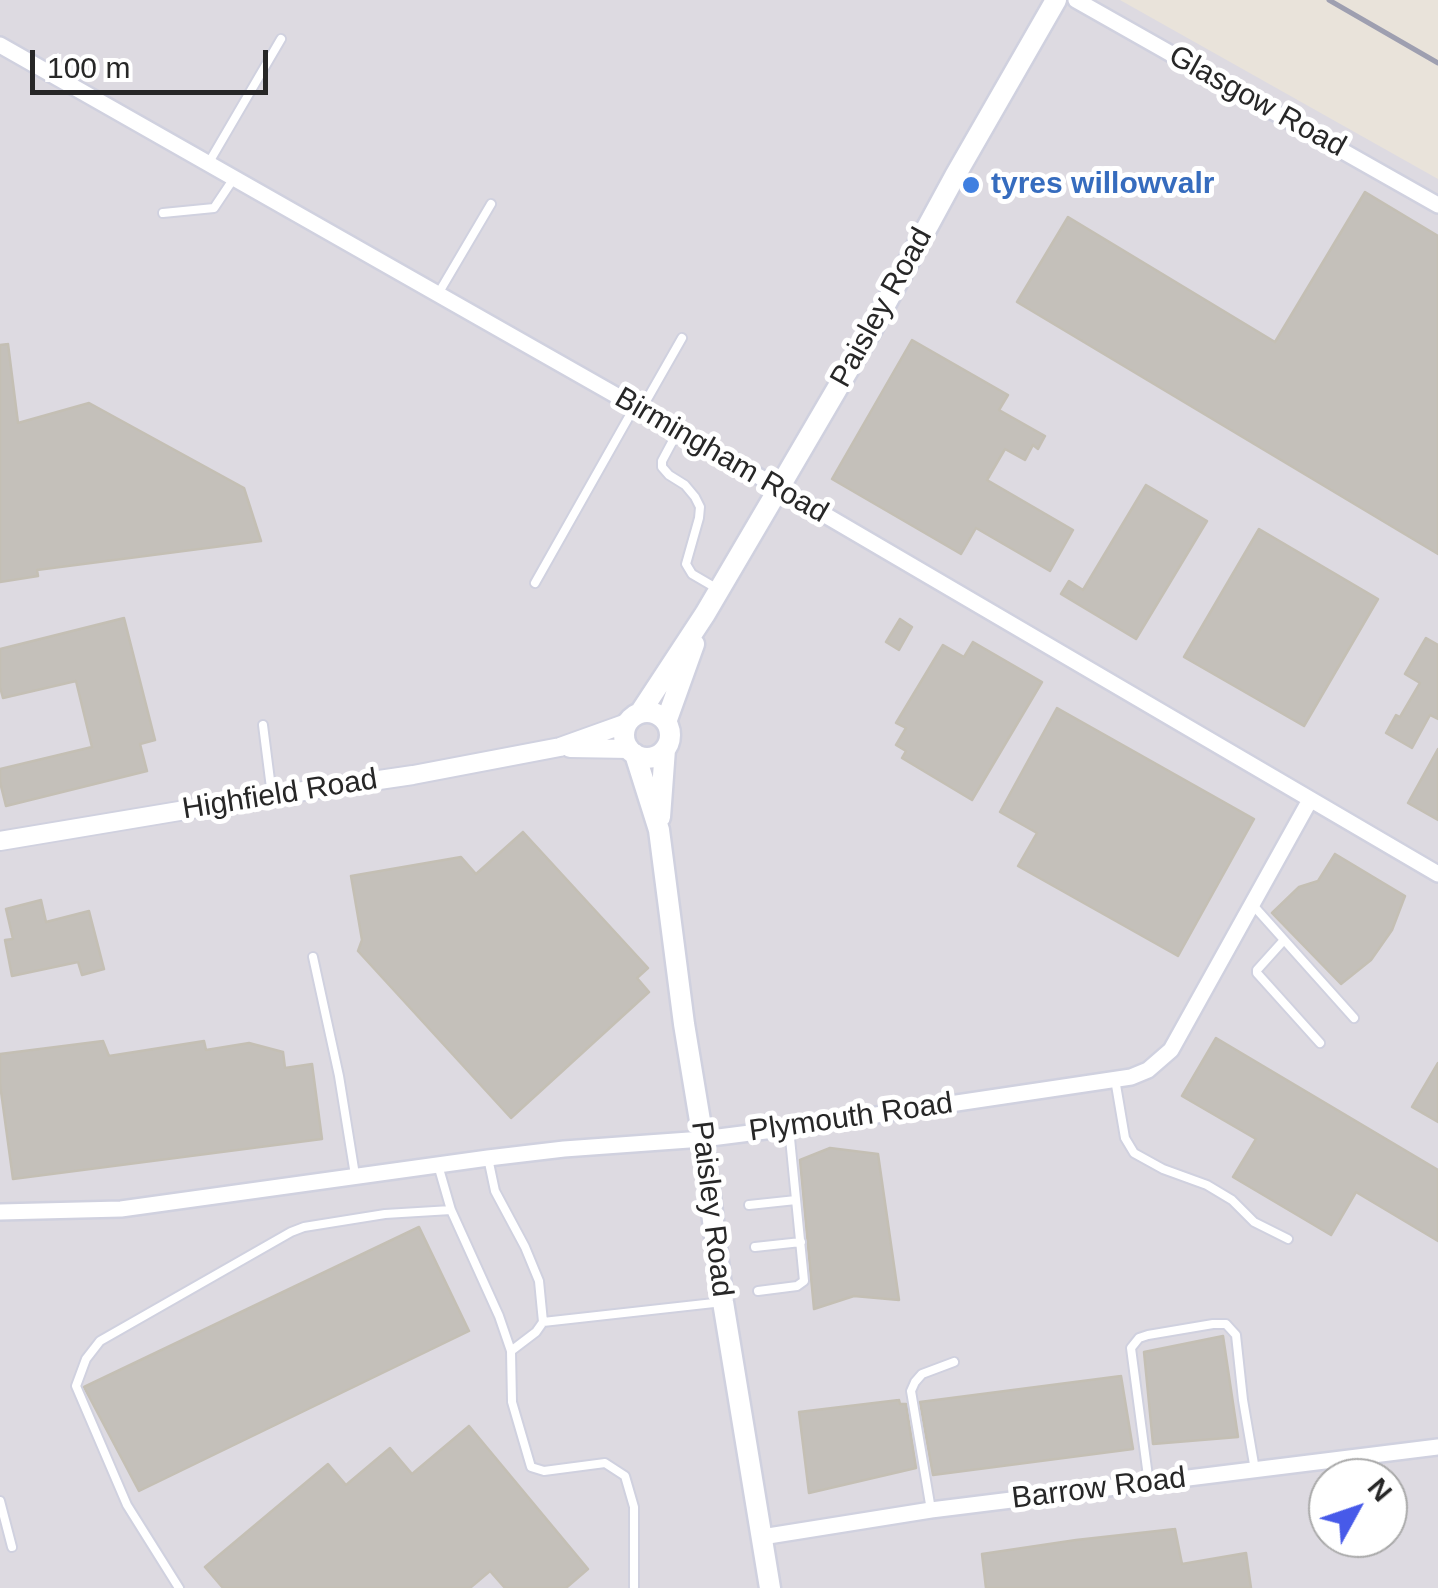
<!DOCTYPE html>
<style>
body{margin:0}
#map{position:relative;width:1438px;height:1588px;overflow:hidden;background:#e9e3da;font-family:Helvetica,sans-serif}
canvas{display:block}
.north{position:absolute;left:1308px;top:1458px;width:100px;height:100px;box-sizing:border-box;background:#fff;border:2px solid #a9a9a9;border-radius:50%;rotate:50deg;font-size:28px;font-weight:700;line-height:40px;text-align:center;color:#272727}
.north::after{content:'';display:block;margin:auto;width:35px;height:45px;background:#475ae9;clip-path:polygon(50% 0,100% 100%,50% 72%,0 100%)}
.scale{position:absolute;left:30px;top:50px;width:238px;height:45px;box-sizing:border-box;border:5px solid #272727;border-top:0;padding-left:12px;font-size:30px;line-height:35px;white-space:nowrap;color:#272727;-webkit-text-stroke:8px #fff;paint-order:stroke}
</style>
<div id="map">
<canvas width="1438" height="1588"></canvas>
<div class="north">N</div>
<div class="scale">100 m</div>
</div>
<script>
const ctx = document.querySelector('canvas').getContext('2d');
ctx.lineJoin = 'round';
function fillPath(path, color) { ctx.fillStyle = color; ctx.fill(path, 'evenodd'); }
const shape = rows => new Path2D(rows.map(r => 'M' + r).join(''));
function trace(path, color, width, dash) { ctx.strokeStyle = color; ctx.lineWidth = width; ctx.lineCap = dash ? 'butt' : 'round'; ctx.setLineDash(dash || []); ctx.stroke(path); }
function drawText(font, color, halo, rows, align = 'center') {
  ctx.font = font + ' Helvetica,sans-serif'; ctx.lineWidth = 10; ctx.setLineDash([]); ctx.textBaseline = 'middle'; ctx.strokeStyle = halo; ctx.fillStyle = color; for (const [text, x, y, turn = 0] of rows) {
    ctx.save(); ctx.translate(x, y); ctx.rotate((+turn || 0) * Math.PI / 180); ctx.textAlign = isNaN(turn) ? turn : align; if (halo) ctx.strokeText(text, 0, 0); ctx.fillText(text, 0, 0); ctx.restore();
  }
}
fillPath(shape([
 [0,0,1120,0,1438,179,1438,1588,0,1588],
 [1328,1478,1388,1478,1388,1538,1328,1538]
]), '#dddae1');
const building = shape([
 [1365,192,1438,236,1438,554,1017,302,1068,217,1275,342,1365,192],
 [912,340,1008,395,999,410,1045,436,1038,449,1033,445,1025,460,1005,449,987,480,1073,530,1050,571,976,528,961,554,832,479,912,340],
 [8,344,18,423,89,403,244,488,261,541,37,570,38,576,0,582,0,345,8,344],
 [1146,485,1207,521,1136,639,1061,594,1069,581,1083,590,1146,485],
 [1259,529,1378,599,1304,726,1184,657,1259,529],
 [124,618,155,740,140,744,147,771,6,806,0,782,0,769,92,747,76,681,3,698,0,687,0,649,124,618],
 [900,619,912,627,899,650,886,642,900,619],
 [1426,638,1438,645,1438,719,1430,715,1412,748,1386,733,1396,715,1400,717,1420,683,1405,674,1426,638],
 [973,642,1042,682,972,800,902,758,906,751,896,745,906,728,896,723,943,645,964,657,973,642],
 [1057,708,1254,819,1178,956,1018,866,1037,833,1000,812,1057,708],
 [1438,749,1438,820,1408,803,1438,749],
 [523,832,648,968,637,978,649,992,511,1118,358,951,362,940,351,876,461,857,476,874,523,832],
 [1335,854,1405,896,1392,930,1371,960,1341,984,1272,913,1299,887,1318,881,1335,854],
 [41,900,46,922,89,911,104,969,82,975,78,962,12,976,5,940,13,939,6,909,41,900],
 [1216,1038,1438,1170,1438,1241,1356,1192,1331,1235,1233,1177,1256,1139,1182,1096,1216,1038],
 [103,1041,109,1056,204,1041,206,1050,249,1043,283,1052,285,1068,312,1064,322,1139,13,1179,0,1084,0,1054,103,1041],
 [1438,1063,1438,1122,1412,1107,1438,1063],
 [830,1148,878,1154,899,1300,854,1296,814,1309,800,1160,830,1148],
 [419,1227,469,1331,139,1491,84,1387,419,1227],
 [1223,1336,1238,1437,1153,1444,1144,1352,1223,1336],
 [1121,1376,1133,1449,933,1475,920,1402,1121,1376],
 [899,1400,900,1404,906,1404,916,1468,809,1493,799,1412,899,1400],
 [469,1426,588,1569,566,1588,505,1588,490,1571,470,1588,223,1588,205,1567,328,1464,346,1485,390,1448,412,1474,469,1426],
 [1175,1529,1182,1564,1246,1553,1251,1588,986,1588,982,1554,1076,1540,1175,1529]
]);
fillPath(building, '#c4c0ba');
trace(building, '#c4bfb4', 2.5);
const service = shape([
 [208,164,281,39],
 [163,213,214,208,234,178],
 [438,294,491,204],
 [641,410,682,338],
 [678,431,662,461,662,467,669,475,685,485,695,497,700,507,699,518,686,564,692,574,716,588],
 [535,583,635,406],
 [263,725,272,796],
 [1252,904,1354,1018],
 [1284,940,1257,970,1257,973,1320,1043],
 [313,957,339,1076,355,1175],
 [1115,1079,1125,1138,1134,1153,1163,1169,1207,1185,1232,1200,1254,1222,1288,1239],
 [488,1158,495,1191,525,1247,539,1281,543,1322,536,1332,511,1351],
 [438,1165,451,1210,499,1316,511,1351,512,1402,531,1467,544,1471,605,1463,625,1476,634,1507,634,1588],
 [749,1205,796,1200],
 [755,1247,801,1242],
 [758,1291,797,1286,804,1281,789,1128],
 [543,1322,723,1302],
 [1149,1484,1131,1348,1139,1338,1148,1335,1213,1324,1226,1324,1236,1335,1243,1400,1255,1470],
 [0,1501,12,1547],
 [931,1510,911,1391,915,1382,922,1374,954,1362],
 [179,1588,127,1505,76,1386,86,1359,100,1341,291,1232,304,1227,385,1214,451,1210]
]);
const minor = shape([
 [1076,0,1438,205],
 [0,45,779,488,1438,874],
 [0,1212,121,1209,488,1158,564,1149,703,1139,789,1128,1131,1077,1148,1070,1171,1050,1310,800],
 [762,1537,931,1510,1438,1447]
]);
const tertiary = shape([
 [570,748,630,749],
 [0,841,263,797,413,775,560,747,627,723]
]);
const secondary = shape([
 '624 735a23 23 0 1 1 46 0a23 23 0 1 1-46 0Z',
 [640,713,705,614,779,488,872,329,955,176,1056,0],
 [666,722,694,644],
 [635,754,659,830,684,1024,703,1139,723,1302,770,1588],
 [660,817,665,749]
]);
trace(service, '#d0d1df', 12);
trace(minor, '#d0d1df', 20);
trace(tertiary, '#d0d1df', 22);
trace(secondary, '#d0d1df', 25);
trace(service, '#fff', 8);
trace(minor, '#fff', 15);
trace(tertiary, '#fff', 18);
trace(secondary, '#fff', 20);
trace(shape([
 [1329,0,1438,63]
]), '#9e9fb0', 5);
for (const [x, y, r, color] of [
 [971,185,10,"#3f7fe0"]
]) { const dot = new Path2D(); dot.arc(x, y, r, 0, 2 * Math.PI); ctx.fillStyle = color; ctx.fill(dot); trace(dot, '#fff', 4); }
drawText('30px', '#272727', '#fff', [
 ["Glasgow Road",1257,102,29],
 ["Paisley Road",882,308,-61],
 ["Birmingham Road",721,456,30],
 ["Highfield Road",280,795,-9],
 ["Plymouth Road",851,1118,-8],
 ["Paisley Road",711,1209,83],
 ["Barrow Road",1099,1489,-7]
]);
drawText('bold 30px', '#366cbe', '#fff', [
 ["tyres willowvalr",991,185]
], 'left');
</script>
